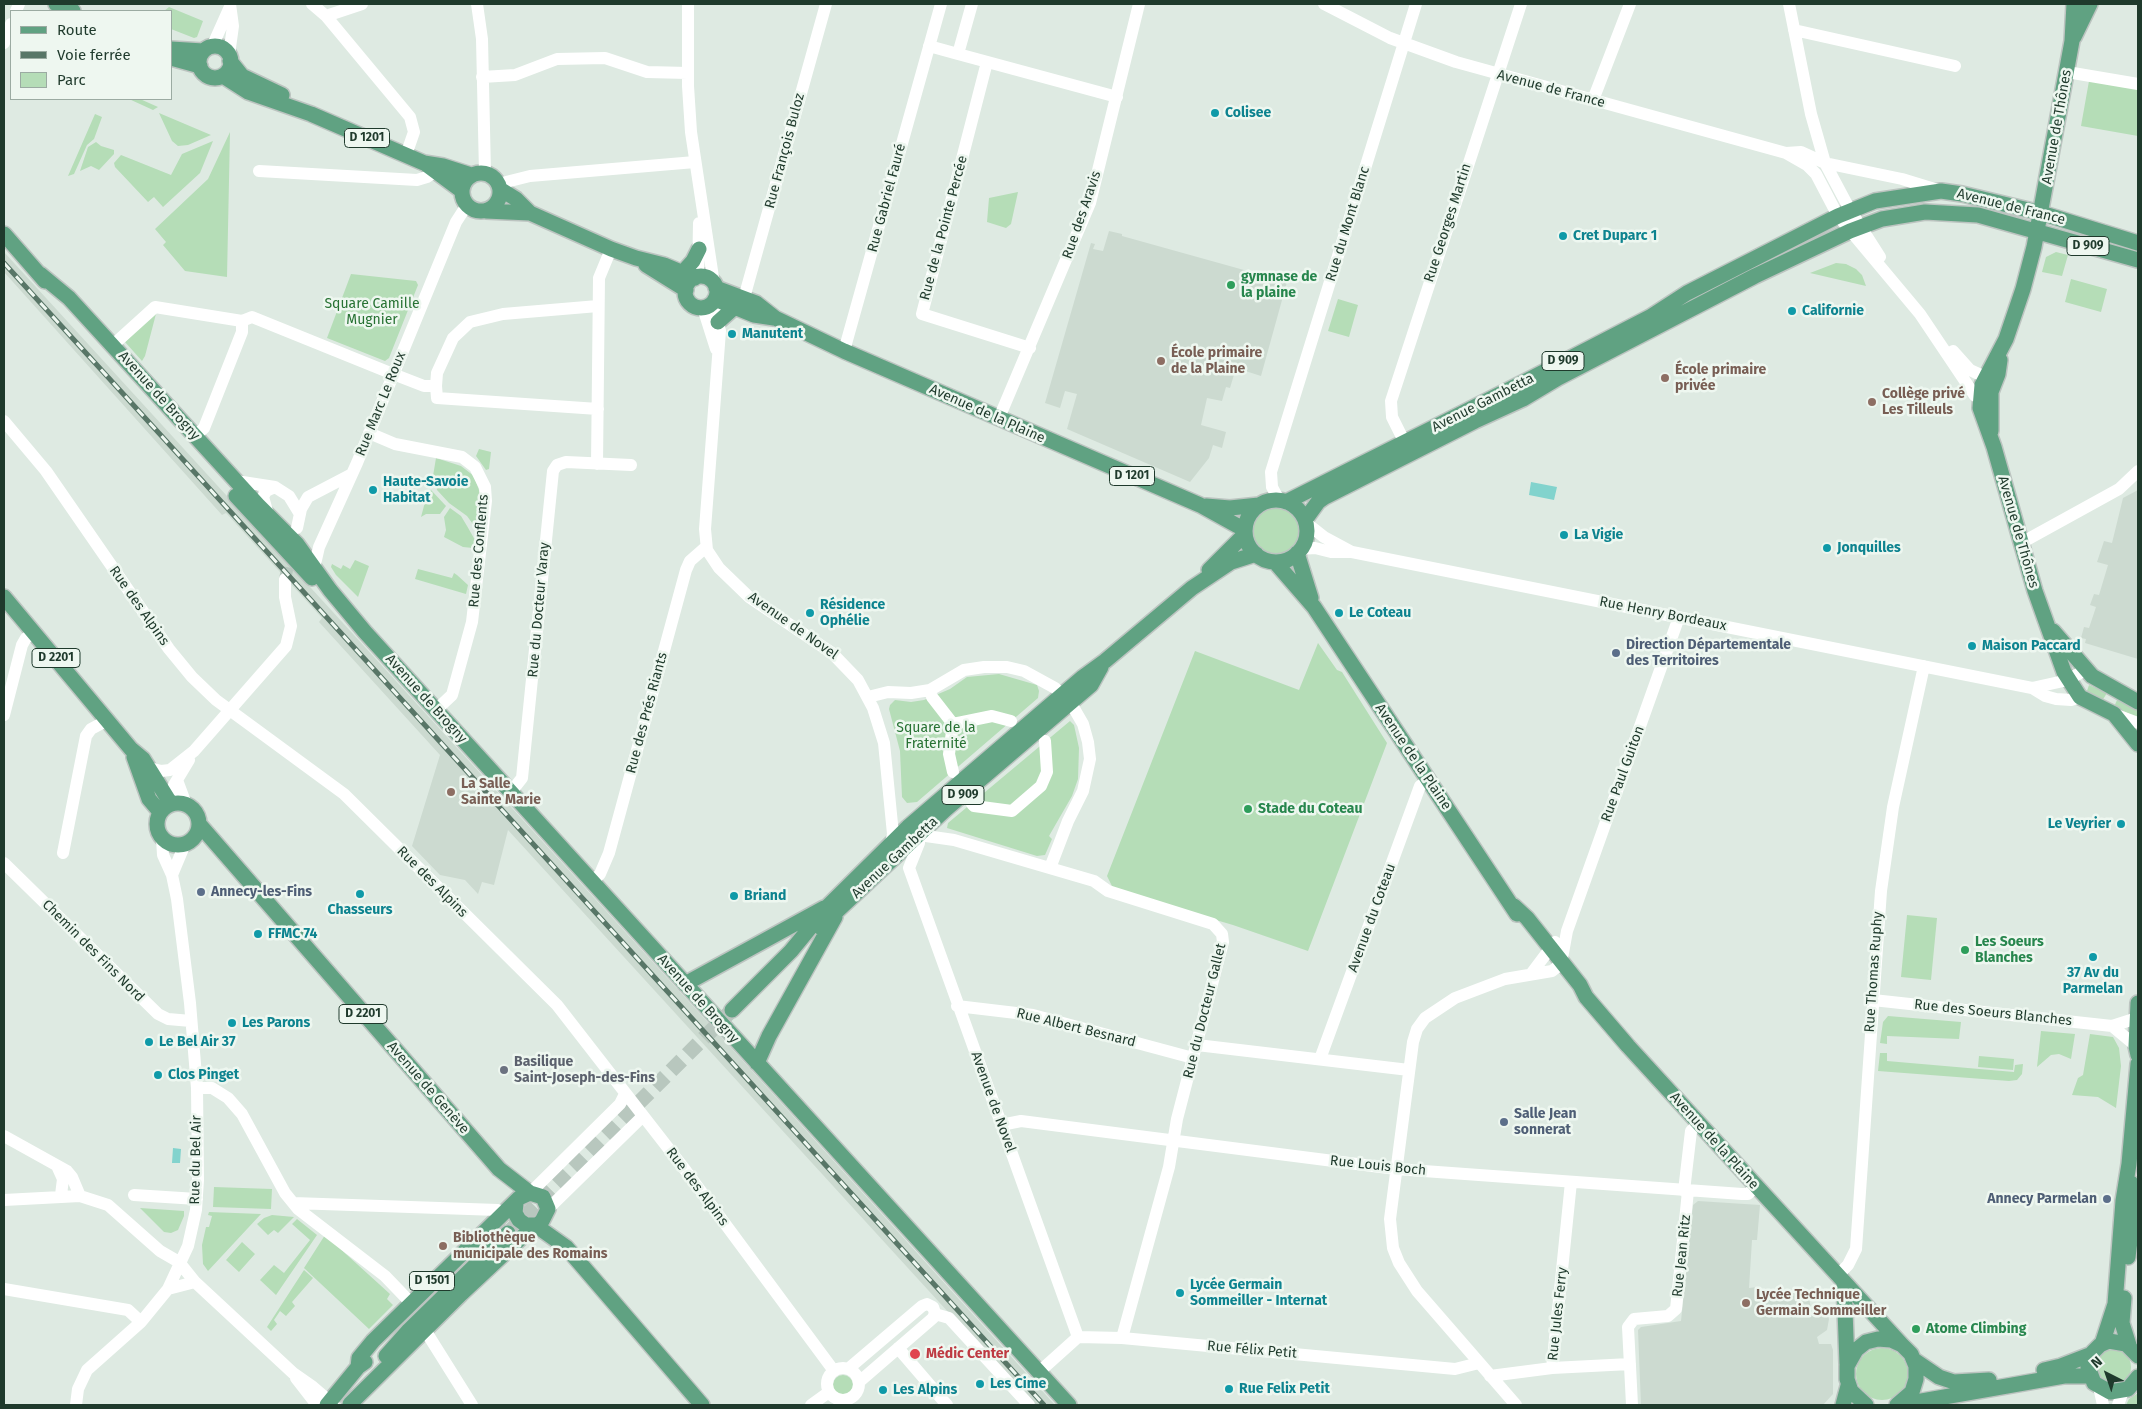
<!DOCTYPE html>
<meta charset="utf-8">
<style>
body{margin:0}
#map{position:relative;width:2142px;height:1409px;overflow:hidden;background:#deeae2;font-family:"Fira Sans",sans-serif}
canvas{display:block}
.frame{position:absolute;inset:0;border:5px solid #1f3a2c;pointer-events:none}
.legend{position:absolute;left:10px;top:10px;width:162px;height:90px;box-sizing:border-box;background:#eef7f0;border:1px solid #9baba2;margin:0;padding:6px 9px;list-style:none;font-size:15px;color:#1f3a2c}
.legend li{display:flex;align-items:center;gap:10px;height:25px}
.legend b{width:25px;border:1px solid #9baba2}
.north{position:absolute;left:2082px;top:1349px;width:50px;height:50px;-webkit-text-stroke:4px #eef7f0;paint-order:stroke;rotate:319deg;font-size:14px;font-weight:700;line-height:20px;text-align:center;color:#1f3a2c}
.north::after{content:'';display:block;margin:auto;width:18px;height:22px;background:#1f3a2c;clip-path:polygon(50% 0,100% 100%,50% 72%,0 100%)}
</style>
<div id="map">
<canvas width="2142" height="1409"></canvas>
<div class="frame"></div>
<ul class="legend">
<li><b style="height:6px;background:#60a282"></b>Route</li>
<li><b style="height:6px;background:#587667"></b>Voie ferrée</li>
<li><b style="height:14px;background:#b5ddb7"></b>Parc</li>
</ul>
<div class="north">N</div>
</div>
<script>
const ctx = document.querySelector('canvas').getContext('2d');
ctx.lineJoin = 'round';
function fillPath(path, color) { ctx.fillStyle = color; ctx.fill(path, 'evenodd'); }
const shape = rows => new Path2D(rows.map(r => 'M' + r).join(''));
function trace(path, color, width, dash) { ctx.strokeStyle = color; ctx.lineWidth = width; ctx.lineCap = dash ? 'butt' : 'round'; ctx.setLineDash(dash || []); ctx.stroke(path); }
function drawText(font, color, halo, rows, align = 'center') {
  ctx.font = font + ' "Fira Sans",sans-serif'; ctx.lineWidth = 5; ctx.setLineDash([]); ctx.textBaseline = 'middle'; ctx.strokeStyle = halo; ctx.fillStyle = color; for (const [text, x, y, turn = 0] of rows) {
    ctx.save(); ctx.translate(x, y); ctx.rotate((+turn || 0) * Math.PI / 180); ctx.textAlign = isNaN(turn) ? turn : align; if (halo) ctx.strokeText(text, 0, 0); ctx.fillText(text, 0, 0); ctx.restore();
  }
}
fillPath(shape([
 [1109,231,1122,234,1122,236,1287,282,1261,376,1236,368,1230,388,1226,387,1222,401,1207,398,1201,425,1226,432,1222,448,1213,445,1209,458,1190,482,1067,429,1077,394,1065,391,1060,408,1045,403,1091,243,1095,244,1093,249,1103,251],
 [4,252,724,1040,1055,1405,1033,1405,508,830,494,885,482,882,478,894,465,880,440,875,412,846,440,755,319,622,322,618,226,513,222,515,4,272],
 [2138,490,2138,659,2085,643,2086,639,2081,638,2084,627,2089,628,2096,607,2090,605,2094,594,2099,595,2108,565,2097,562,2104,541,2112,543,2123,498],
 [1698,1201,1760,1205,1757,1240,1752,1240,1749,1288,1757,1287,1757,1297,1805,1290,1805,1293,1808,1293,1811,1308,1822,1310,1827,1314,1829,1319,1827,1330,1817,1337,1819,1344,1831,1344,1833,1350,1833,1394,1823,1405,1641,1405,1638,1330,1641,1327,1681,1321,1693,1205]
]), '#ccdad0');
fillPath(shape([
 [169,7,203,21,197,37,194,38,171,29,171,11,164,11],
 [2089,81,2138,88,2138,136,2081,126],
 [129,99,140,99,158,107,153,110],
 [159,113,211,135,188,145,178,146,172,141],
 [95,114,102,117,94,139,87,145,74,174,68,176],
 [230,132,227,277,185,271,163,245,166,242,155,229,208,179],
 [213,141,200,173,163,207,154,197,148,202,115,167,114,163,121,155,171,175,182,154],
 [96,142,101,146,114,150,114,154,99,170,91,166,80,171,88,147],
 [1018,192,1011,224,1006,228,987,222,989,198],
 [2056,252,2068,255,2062,276,2042,272,2046,257],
 [1836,263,1846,264,1856,269,1862,275,1866,286,1810,273],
 [351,274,416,281,418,285,389,358,385,361,327,338],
 [2071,279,2107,289,2101,312,2065,302],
 [1338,299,1358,305,1349,337,1328,331],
 [157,310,145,356,142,361,125,342],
 [479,449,491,452,489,469,486,470,476,456],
 [436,458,461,466,474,476,480,493,478,527,475,527,467,516,449,503,437,490,433,476],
 [431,490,446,506,440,514,426,514,421,517,428,491],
 '1252 531a24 24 0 1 1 48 0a24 24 0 1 1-48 0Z',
 [450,508,461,516,467,526,475,540,473,548,463,547,444,537,446,530,444,517],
 [355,560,369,566,358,597,336,575,331,567,332,564,341,569,343,565,350,569],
 [418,569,452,578,454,573,457,575,468,585,466,594,415,579],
 [1318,643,1337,670,1342,672,1387,743,1308,951,1233,925,1114,890,1107,876,1195,651,1299,690],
 [999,674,1037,685,1039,691,1038,698,917,802,907,803,902,797,900,751,889,709,890,705,895,700,911,702,924,700,950,689,967,677],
 [2089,685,2107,693,2102,701,2087,691],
 [2117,700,2138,707,2138,718,2114,707],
 [1070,721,1074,725,1079,748,1078,779,1072,796,1049,836,1052,839,1045,855,1037,856,947,828,948,823],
 [1907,915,1937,918,1931,980,1901,977],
 [1888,1016,1961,1022,1959,1039,1887,1036,1887,1044,1880,1043,1883,1022],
 [2041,1031,2075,1034,2071,1059,2059,1054,2051,1055,2037,1067],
 [2090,1034,2113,1037,2119,1048,2121,1066,2116,1108,2098,1097,2072,1095,2078,1078,2083,1075],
 [1880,1053,1887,1053,1887,1061,2014,1072,2015,1065,2023,1064,2022,1074,2017,1080,2009,1081,1878,1071],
 [1979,1056,2014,1059,2013,1070,1978,1067],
 [214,1187,272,1189,271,1209,213,1207],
 [140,1208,184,1211,184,1216,178,1230,171,1233,164,1232],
 [209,1212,261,1214,208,1271,203,1264,202,1245,206,1227,209,1227,212,1216,208,1215],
 [272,1215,294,1217,278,1233,274,1230,268,1235,257,1224,264,1218],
 [297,1219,317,1235,276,1295,260,1280,274,1265,284,1273,310,1240,292,1224],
 [325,1235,390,1294,387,1299,393,1305,369,1329,304,1268],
 [242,1242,255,1254,239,1272,226,1260],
 [304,1270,313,1278,292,1302,295,1306,286,1316,280,1311,274,1320,277,1324,271,1331,267,1327],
 '1856 1374a26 26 0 1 1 52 0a26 26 0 1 1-52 0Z',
 '2095 1367a18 18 0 1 1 36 0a18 18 0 1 1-36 0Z',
 '833 1385a10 10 0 1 1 20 0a10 10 0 1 1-20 0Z',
 [2138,1393,2138,1405,2126,1405,2129,1399]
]), '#b5ddb7');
fillPath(shape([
 [1531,482,1557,487,1554,500,1529,495],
 [173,1148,181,1149,180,1163,172,1163]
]), '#82d3cd');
trace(shape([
 [285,579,292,548]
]), '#b8c7be', 12, [12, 6]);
trace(shape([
 [508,1233,729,1013]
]), '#b8c7be', 15, [15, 8]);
const major = shape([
 [56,4,73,11],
 [2074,4,2072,41,2034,247,2023,289,2006,339,1982,385,1980,408,1994,447,2035,591,2064,672,2080,697,2114,714,2138,744],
 [2074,37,2090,4],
 '199 62a16 16 0 1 1 32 0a16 16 0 1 1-32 0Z',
 [171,49,203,51],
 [171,58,200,66],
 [230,61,242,76,282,95],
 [223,76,248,92,311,114,424,163,443,166,471,175],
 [427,165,462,191],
 '462 192a19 19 0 1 1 38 0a19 19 0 1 1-38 0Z',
 [500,189,516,199,530,213,611,249,636,258,664,265,695,278],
 [486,211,530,213],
 [4,234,45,281],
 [646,265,686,290],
 [683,272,693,261,699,249],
 [40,274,69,298,258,505,297,544,330,590,365,632,1069,1405],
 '685 292a16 16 0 1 1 32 0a16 16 0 1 1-32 0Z',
 [716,288,756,303,775,318,844,351,1200,505,1245,530],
 [715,299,754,315,774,318],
 [718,322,736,306],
 [1991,431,1991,392,1998,374,2000,360],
 [236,496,312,578],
 '1245 531a31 31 0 1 1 62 0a31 31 0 1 1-62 0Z',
 [1286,502,1532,378,1650,317,1687,293,1838,216,1875,201,1941,191,1962,194,2041,213,2138,243],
 [1206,506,1230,508,1259,505],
 [1305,520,1318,502,1325,497,1475,421,1523,399,1558,378,1755,276,1850,231,1882,219,1925,212,1978,215,2138,260],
 [1297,553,1311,598],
 [1275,562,1314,607,1517,914],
 [1209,570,1245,534],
 [4,597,131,749,143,759,171,804],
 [2053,631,2092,676,2138,702],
 [134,757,149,799,160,812],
 '157 824a21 21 0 1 1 42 0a21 21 0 1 1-42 0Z',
 [199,824,499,1169,530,1193],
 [1514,906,1527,918,1580,985,1586,997,1628,1046,1902,1345],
 [820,927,946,809,1091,685,1101,667],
 [685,984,824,908],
 [2138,1003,2136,1046,2138,1055],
 [732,1010,791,951,828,906,908,827,1083,677,1105,661,1192,588,1231,562,1256,554],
 [757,1063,769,1036,835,917],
 [516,1203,515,1213,519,1220,526,1225,535,1225],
 [535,1225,566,1247,702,1405],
 [2128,1257,2134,1208,2131,1183],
 [1844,1283,1847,1364],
 [2124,1298,2122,1323,2129,1345],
 [2102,1344,2115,1304,2123,1201,2129,1164,2138,1064],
 [386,1356,409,1330,508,1233],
 [2138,1356,2126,1344,2109,1341,2100,1345,2093,1352,2088,1367,2094,1383,2110,1392,2128,1389,2138,1377],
 [1914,1360,1939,1377,1954,1382,1989,1380],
 [2044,1370,2061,1366,2092,1354],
 [350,1404,461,1294,522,1237,542,1221,548,1209,543,1197,530,1193,519,1198,373,1341,359,1358,358,1367],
 [327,1405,358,1367,365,1362],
 [1843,1405,1848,1386],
 [1866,1405,1851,1391,1847,1379,1847,1366,1856,1350,1866,1342,1878,1339,1891,1340,1902,1345,1911,1354,1916,1366,1916,1379,1912,1392,1897,1405],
 [1899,1405,2064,1376,2090,1376]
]);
trace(major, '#bcc4c0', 18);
trace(shape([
 [312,4,326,16,410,117,414,132,406,155],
 [477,4,482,39,485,173],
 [688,4,688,86,691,132,714,284],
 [1324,4,1390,38,1456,62,1786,153,1807,165,1816,174,1838,216,1920,314,1975,396,1988,399],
 [1789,4,1811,114,1825,163,1850,210,1880,257],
 [16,11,19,4],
 [326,16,362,4],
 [1794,30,1955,66],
 [4,43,11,24],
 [929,46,958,54,972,4],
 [212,47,229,9],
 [958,54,1117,97],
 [229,55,233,26,230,4],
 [987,62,922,314,1030,348],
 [2067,72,2138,84],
 [482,77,515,75,557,59,605,58,647,72,688,73],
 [1593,100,1630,4],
 [1786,153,1801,152,1825,163,1902,179,1941,191],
 [259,171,417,180,427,177,442,167],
 [498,184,530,176,695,162],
 [698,277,699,223],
 [744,298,826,4],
 [714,301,720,331,705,529,707,550,719,568,749,597,832,653,858,680,873,708,884,743,893,834,891,843],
 [703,308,716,349],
 [113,345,155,307,242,321,252,317,393,374,424,386,436,386,437,398,598,409],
 [844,351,941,4],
 [1953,351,1970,370,1994,381],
 [436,386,437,373,453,338,470,322,503,314,598,306],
 [999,418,1090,203,1139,4],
 [4,421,46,471,169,649,192,677,216,700,344,794,557,1005,686,1171,834,1371],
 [369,433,395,444,462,457,475,467,485,487,486,501,472,622,452,695,436,710],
 [195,436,204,428,242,332,242,321],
 [1405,443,1392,417,1391,401,1521,4],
 [597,464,599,278,611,249],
 [236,481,275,487],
 [1279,500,1272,487,1271,472,1416,4],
 [267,511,263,497,266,491,275,487,289,496,300,514],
 [1305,522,1324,537,1350,551],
 [297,528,301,509,308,497,352,474],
 [2021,543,2119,489,2138,471],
 [1301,549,1315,548,1331,552,1352,552,2032,688,2045,696,2056,699,2071,700,2080,697],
 [313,573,319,547,357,463,456,222,467,205],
 [2032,688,2068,680,2085,670],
 [868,697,888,692,911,693,930,690,964,670,984,667,1007,667,1024,671,1055,688,1072,705,1083,724,1088,742,1090,759,1083,791,1068,821,1050,868],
 [932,697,953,724,949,754,953,772],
 [2114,714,2138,723],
 [4,715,22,645,26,638,34,633],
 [953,724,992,716,1011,721],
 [150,768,161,771,170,770,194,751,286,646,291,626,285,597,285,579],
 [177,780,186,804],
 [511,792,522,778,553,471,557,465,566,462,631,465],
 [172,803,174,785,189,760],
 [972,804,974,806,1012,811,1041,786,1047,772,1045,741],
 [63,853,86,736,91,729,108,720],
 [4,863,158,1014,168,1019,191,1021],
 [172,875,185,844],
 [592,882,600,874,609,853,686,570,690,561,706,547],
 [1531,974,1555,942],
 [1873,1000,2112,1026,2137,1018],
 [957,1006,1033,1015,1193,1058],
 [2112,1026,2136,1046],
 [1197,1045,1409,1070],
 [1320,1059,1420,786,1428,780],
 [197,1088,212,1088,228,1098,242,1114,285,1193,298,1209,385,1276,410,1302],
 [1001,1125,1021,1121,1396,1169,1742,1194,1748,1194,1755,1187],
 [4,1136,67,1171,72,1177,80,1196],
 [58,1168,63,1179,61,1195],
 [1684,1191,1691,1131,1698,1124],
 [530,1193,620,1104,625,1094],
 [134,1195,197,1199],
 [4,1200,80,1196,108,1205,160,1251,179,1262,195,1282,293,1373,313,1387,334,1405],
 [293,1203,498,1210,502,1214],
 [548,1209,643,1116],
 [1837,1276,1848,1265,1856,1249,1881,891,1893,807,1924,666],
 [4,1289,128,1310,141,1322],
 [168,1289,195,1282],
 [935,1314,949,1318,1029,1405],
 [425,1330,472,1405],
 [1078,1337,909,868,919,843,919,835,954,840,1094,881,1108,891,1213,924,1222,934,1223,942,1177,1119,1169,1167,1122,1338],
 [898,1348,947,1405],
 [1552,1368,1571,1182],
 '827 1384a16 16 0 1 1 32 0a16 16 0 1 1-32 0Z',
 [848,1369,922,1306,927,1304,933,1307,935,1313,933,1318,859,1382],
 [1039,1372,1078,1337,1122,1338,1455,1369,1479,1363],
 [1490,1376,1552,1368,1630,1364],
 [296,1378,317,1405],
 [2099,1387,2103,1405],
 [76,1405,78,1389,87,1370,141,1322,168,1289,188,1246,196,1210,198,1180,197,1088,190,1003,177,899,172,875,163,855,162,839],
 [811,1405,829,1392],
 [1516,1405,1417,1291,1399,1263,1393,1248,1390,1219,1413,1042,1417,1029,1425,1018,1455,998,1505,979,1552,971,1561,964,1567,931,1679,617],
 [1632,1405,1628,1327,1634,1319,1668,1316,1676,1309,1688,1191],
 [2118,1405,2123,1391]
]), '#fff', 12);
trace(major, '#60a282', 15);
const rail = shape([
 [4,263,1044,1405]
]);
trace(rail, '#587667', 5);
trace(rail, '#eef7f0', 3, [9]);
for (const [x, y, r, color] of [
 [1215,113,5,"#0f9aa8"],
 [1563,236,5,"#0f9aa8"],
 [1231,285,5,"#2e9e5b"],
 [1792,311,5,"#0f9aa8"],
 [732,334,5,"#0f9aa8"],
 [1161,361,5,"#8d6e63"],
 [1665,378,5,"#8d6e63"],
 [1872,402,5,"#8d6e63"],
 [373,490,5,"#0f9aa8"],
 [1564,535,5,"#0f9aa8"],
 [1827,548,5,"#0f9aa8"],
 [810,613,5,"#0f9aa8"],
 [1339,613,5,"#0f9aa8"],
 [1972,646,5,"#0f9aa8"],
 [1616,653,5,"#5c6f8a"],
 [451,792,5,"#8d6e63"],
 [1248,809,5,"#2e9e5b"],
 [2121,824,5,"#0f9aa8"],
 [201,892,5,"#5c6f8a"],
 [360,894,5,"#0f9aa8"],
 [734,896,5,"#0f9aa8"],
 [258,934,5,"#0f9aa8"],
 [1965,950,5,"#2e9e5b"],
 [2093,957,5,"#0f9aa8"],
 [232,1023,5,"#0f9aa8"],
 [149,1042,5,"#0f9aa8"],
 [504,1070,5,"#6b7280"],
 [158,1075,5,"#0f9aa8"],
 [1504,1122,5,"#5c6f8a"],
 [2107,1199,5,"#5c6f8a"],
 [443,1246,5,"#8d6e63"],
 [1180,1293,5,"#0f9aa8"],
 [1746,1303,5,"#8d6e63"],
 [1916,1329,5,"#2e9e5b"],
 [915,1354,6,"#e0444e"],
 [980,1384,5,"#0f9aa8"],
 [1229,1389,5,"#0f9aa8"],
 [883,1390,5,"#0f9aa8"]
]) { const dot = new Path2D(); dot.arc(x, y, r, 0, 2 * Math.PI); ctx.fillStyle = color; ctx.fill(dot); trace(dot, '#eef7f0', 2); }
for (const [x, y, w] of [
 [367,138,45],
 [2088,246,42],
 [1563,361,42],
 [1132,476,45],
 [56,658,48],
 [963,795,42],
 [363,1014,48],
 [432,1281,45]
]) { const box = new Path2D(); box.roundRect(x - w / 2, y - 9.5, w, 19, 4); ctx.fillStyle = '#eef7f0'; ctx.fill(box); trace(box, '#1f3a2c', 1); }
drawText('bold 12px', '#1f3a2c', null, [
 ["D 1201",367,138],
 ["D 909",2088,246],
 ["D 909",1563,361],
 ["D 1201",1132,476],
 ["D 2201",56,658],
 ["D 909",963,795],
 ["D 2201",363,1014],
 ["D 1501",432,1281]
]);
drawText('14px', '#1f3a2c', '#eef7f0', [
 ["Avenue de France",1551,89,15],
 ["Avenue de Thônes",2057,127,-80],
 ["Rue François Buloz",785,151,-75],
 ["Rue Gabriel Fauré",887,198,-75],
 ["Avenue de France",2011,207,14],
 ["Rue des Aravis",1082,215,-71],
 ["Rue Georges Martin",1448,223,-72],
 ["Rue du Mont Blanc",1348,224,-73],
 ["Rue de la Pointe Percée",944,228,-75],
 ["Avenue de Brogny",159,396,48],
 ["Avenue Gambetta",1483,403,-27],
 ["Rue Marc Le Roux",381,404,-68],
 ["Avenue de la Plaine",987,414,24],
 ["Avenue de Thônes",2018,532,74],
 ["Rue des Conflents",479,551,-85],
 ["Rue des Alpins",139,606,55],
 ["Rue du Docteur Varay",539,610,-85],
 ["Rue Henry Bordeaux",1663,614,11],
 ["Avenue de Novel",793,626,35],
 ["Avenue de Brogny",426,699,48],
 ["Rue des Prés Riants",647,713,-75],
 ["Avenue de la Plaine",1413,757,56],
 ["Rue Paul Guiton",1623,774,-70],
 ["Avenue Gambetta",895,858,-43],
 ["Rue des Alpins",432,882,45],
 ["Avenue du Coteau",1372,918,-70],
 ["Chemin des Fins Nord",93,951,45],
 ["Rue Thomas Ruphy",1874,972,-86],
 ["Avenue de Brogny",698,999,48],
 ["Rue du Docteur Gallet",1205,1011,-76],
 ["Rue des Soeurs Blanches",1993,1013,6],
 ["Rue Albert Besnard",1076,1028,14],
 ["Avenue de Genève",428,1088,49],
 ["Avenue de Novel",993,1102,70],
 ["Avenue de la Plaine",1714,1141,48],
 ["Rue du Bel Air",196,1160,-89],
 ["Rue Louis Boch",1378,1166,6],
 ["Rue des Alpins",697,1187,53],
 ["Rue Jean Ritz",1682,1256,-84],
 ["Rue Jules Ferry",1558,1314,-84],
 ["Rue Félix Petit",1252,1350,5]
]);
drawText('bold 14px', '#0d838f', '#eef7f0', [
 ["Colisee",1225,113],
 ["Cret Duparc 1",1573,236],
 ["Californie",1802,311],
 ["Manutent",742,334],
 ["Haute-Savoie",383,482],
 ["Habitat",383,498],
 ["La Vigie",1574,535],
 ["Jonquilles",1837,548],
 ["Résidence",820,605],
 ["Ophélie",820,621],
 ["Le Coteau",1349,613],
 ["Maison Paccard",1982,646],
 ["Le Veyrier",2111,824,"right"],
 ["Briand",744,896],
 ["Chasseurs",360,910,"center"],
 ["FFMC 74",268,934],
 ["37 Av du",2093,973,"center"],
 ["Parmelan",2093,989,"center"],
 ["Les Parons",242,1023],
 ["Le Bel Air 37",159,1042],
 ["Clos Pinget",168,1075],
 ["Lycée Germain",1190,1285],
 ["Sommeiller - Internat",1190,1301],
 ["Les Cime",990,1384],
 ["Rue Felix Petit",1239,1389],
 ["Les Alpins",893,1390]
], 'left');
drawText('bold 14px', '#27864d', '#eef7f0', [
 ["gymnase de",1241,277],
 ["la plaine",1241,293],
 ["Stade du Coteau",1258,809],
 ["Les Soeurs",1975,942],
 ["Blanches",1975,958],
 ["Atome Climbing",1926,1329]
], 'left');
drawText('14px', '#277233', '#eef7f0', [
 ["Square Camille",372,304],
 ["Mugnier",372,320],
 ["Square de la",936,728],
 ["Fraternité",936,744]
]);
drawText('bold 14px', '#785e54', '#eef7f0', [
 ["École primaire",1171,353],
 ["de la Plaine",1171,369],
 ["École primaire",1675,370],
 ["privée",1675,386],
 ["Collège privé",1882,394],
 ["Les Tilleuls",1882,410],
 ["La Salle",461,784],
 ["Sainte Marie",461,800],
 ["Bibliothèque",453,1238],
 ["municipale des Romains",453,1254],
 ["Lycée Technique",1756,1295],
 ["Germain Sommeiller",1756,1311]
], 'left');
drawText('bold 14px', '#4e5e75', '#eef7f0', [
 ["Direction Départementale",1626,645],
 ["des Territoires",1626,661],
 ["Annecy-les-Fins",211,892],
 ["Salle Jean",1514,1114],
 ["sonnerat",1514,1130],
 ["Annecy Parmelan",2097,1199,"right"]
], 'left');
drawText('bold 14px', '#5b616d', '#eef7f0', [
 ["Basilique",514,1062],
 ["Saint-Joseph-des-Fins",514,1078]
], 'left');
drawText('bold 14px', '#be3a42', '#eef7f0', [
 ["Médic Center",926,1354]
], 'left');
</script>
